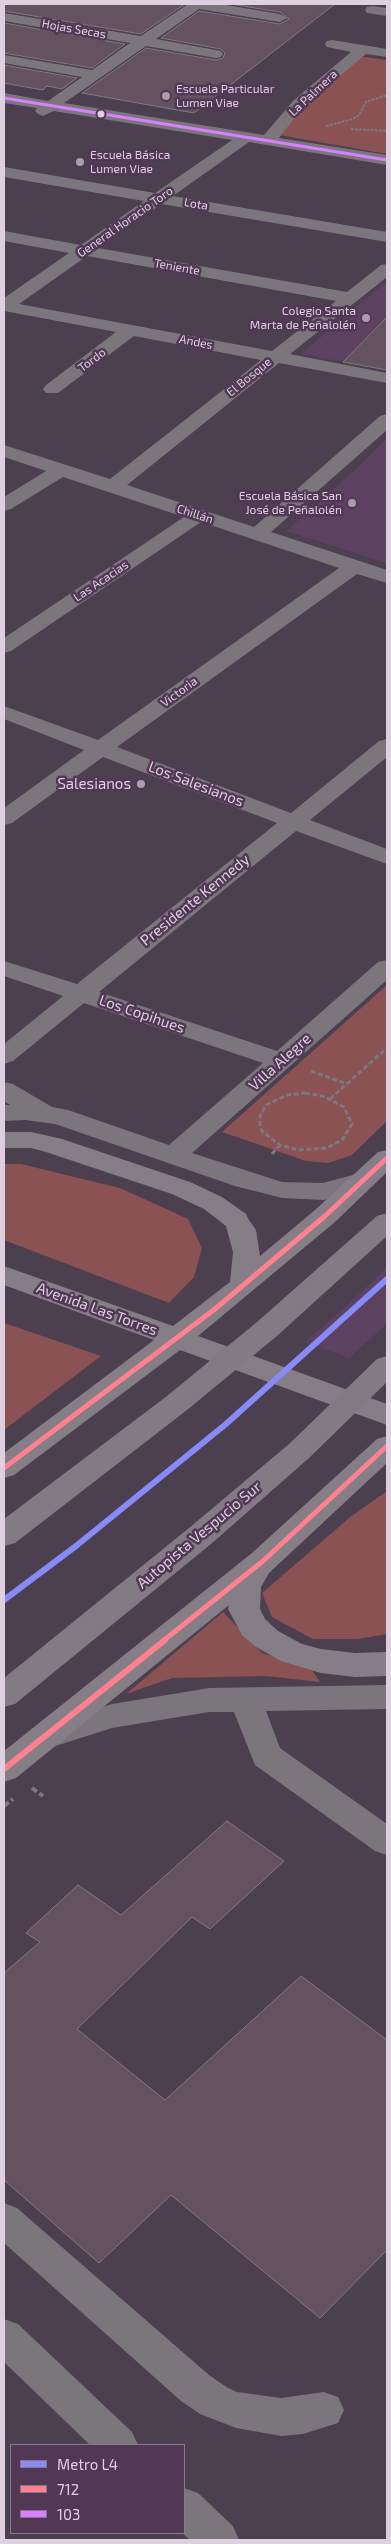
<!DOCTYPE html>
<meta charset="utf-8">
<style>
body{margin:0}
#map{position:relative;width:391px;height:2544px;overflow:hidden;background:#4c3f4f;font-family:"Exo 2",sans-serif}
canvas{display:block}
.frame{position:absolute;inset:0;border:5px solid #ded0e0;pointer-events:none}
.legend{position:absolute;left:10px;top:2444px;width:175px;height:90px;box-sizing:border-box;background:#513955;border:1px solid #89758d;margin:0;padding:6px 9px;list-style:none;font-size:15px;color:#ded0e0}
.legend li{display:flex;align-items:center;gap:10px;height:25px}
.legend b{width:25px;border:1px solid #89758d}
</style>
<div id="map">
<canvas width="391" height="2544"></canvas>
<div class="frame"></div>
<ul class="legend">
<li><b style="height:6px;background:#868bf8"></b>Metro L4</li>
<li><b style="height:6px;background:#ff808e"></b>712</li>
<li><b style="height:6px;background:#d880ff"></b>103</li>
</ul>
</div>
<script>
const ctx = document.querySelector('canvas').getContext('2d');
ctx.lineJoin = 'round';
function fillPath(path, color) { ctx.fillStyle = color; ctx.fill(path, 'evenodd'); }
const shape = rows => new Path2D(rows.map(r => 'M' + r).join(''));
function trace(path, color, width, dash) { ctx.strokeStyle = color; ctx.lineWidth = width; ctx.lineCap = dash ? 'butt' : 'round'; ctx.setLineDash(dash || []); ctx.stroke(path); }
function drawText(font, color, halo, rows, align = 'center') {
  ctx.font = font + ' "Exo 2",sans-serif'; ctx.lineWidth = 5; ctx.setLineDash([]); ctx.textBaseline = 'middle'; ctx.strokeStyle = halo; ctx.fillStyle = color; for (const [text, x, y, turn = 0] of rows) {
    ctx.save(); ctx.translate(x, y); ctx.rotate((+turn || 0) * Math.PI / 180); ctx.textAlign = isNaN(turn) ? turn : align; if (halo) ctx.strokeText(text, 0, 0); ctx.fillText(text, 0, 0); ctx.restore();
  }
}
fillPath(shape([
 [387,281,387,370,301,354],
 [387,438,387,563,286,531,356,469],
 [387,1267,387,1324,349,1358,305,1342,353,1300]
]), '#5c4160');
fillPath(shape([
 [358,56,387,60,387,154,279,135,305,105],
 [387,985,387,1121,352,1155,328,1163,306,1161,222,1132],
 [4,1164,21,1164,120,1188,188,1219,202,1248,194,1277,169,1303,4,1240],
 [4,1323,101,1356,4,1430],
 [387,1491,387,1634,358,1639,313,1639,272,1617,262,1593,349,1518],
 [223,1612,262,1653,310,1667,320,1682,266,1676,172,1678,126,1694]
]), '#8a5253');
const building = shape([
 [4,4,185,4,141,34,4,11,4,4],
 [230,4,335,4,194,113,82,93,146,48,216,60,223,58,225,53,221,49,161,38,199,11,280,24,289,19,280,12,230,4],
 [4,23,125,44,92,68,4,53,4,23],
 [4,65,77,78,62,89,47,86,43,90,4,83,4,65],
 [387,317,387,370,343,362,387,317],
 [227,1821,284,1861,210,1929,192,1917,77,2029,165,2100,301,1976,387,2040,387,2250,320,2318,171,2195,99,2263,4,2180,4,1973,40,1942,26,1933,78,1885,121,1915,227,1821]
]);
fillPath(building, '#645261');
trace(building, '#857783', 1);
trace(shape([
 [326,126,353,119,359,115,366,102,387,95],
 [351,129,387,131]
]), '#7d777f', 2, [3, 1]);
trace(shape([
 [311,1071,347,1084],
 [305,1093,323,1096,344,1107,352,1124,342,1140,327,1148,298,1150,280,1145,263,1132,260,1127,260,1116,266,1105,287,1095,305,1093],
 [330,1099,387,1048],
 [272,1154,280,1145]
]), '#7d777f', 3, [5, 2.5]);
trace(shape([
 [32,1788,43,1796],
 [4,1806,13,1799]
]), '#7d777f', 4, [6, 3]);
fillPath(shape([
 [188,4,220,4,280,14,287,18,280,22,199,9,156,39,221,51,223,54,221,57,216,58,146,46,64,103,264,135,294,100,351,52,327,47,325,44,327,41,332,40,387,49,387,57,366,54,304,106,279,138,387,155,387,165,249,142,173,196,387,232,387,242,161,204,98,248,347,292,381,265,387,264,387,277,290,354,387,373,387,383,279,363,127,485,254,527,380,416,387,414,387,430,271,532,387,570,387,583,357,574,117,747,291,813,379,741,387,739,387,757,310,820,387,849,387,864,296,831,99,992,277,1051,378,962,387,960,387,980,192,1153,282,1182,323,1183,364,1172,373,1174,377,1180,373,1186,324,1200,282,1198,235,1186,55,1124,25,1120,4,1121,4,1105,10,1105,4,1101,4,1082,13,1084,52,1107,68,1110,169,1145,263,1063,84,1003,13,1061,4,1064,4,1044,63,996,4,976,4,961,77,984,277,823,103,757,12,823,4,825,4,808,84,750,4,719,4,706,98,740,339,568,201,522,11,651,4,653,4,638,184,517,63,477,11,509,4,511,4,497,46,471,4,457,4,445,110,479,261,360,134,336,58,393,46,393,43,389,46,385,116,332,4,311,4,298,69,253,4,241,4,231,81,245,144,201,4,177,4,167,155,193,232,140,54,111,43,116,38,114,35,111,37,108,4,103,4,93,48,101,82,77,4,63,4,55,92,70,130,43,4,21,4,13,141,36,188,4],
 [87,256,336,301,272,351,19,304,87,256],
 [372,6,387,8,387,16,367,13,365,10,367,7,372,6],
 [387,1685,387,1709,266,1711,280,1748,387,1824,387,1855,375,1851,255,1765,234,1712,209,1712,112,1728,46,1749,35,1746,30,1737,35,1728,112,1704,209,1688,387,1685],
 [4,2203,17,2208,209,2375,228,2388,237,2392,281,2398,324,2392,338,2397,344,2410,338,2423,303,2434,281,2436,236,2428,200,2414,181,2401,4,2243,4,2203],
 [4,2319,18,2324,132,2432,138,2445,90,2445,4,2362,4,2319],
 [184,2488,198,2493,233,2526,239,2540,190,2540,182,2533,184,2488]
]), '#7b757c');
fillPath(shape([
 [4,1132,31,1132,62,1139,190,1182,222,1197,246,1214,249,1220,256,1230,260,1256,315,1210,378,1152,387,1150,387,1172,335,1222,198,1336,387,1404,387,1425,180,1350,14,1475,4,1478,4,1453,154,1340,4,1285,4,1266,173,1326,230,1282,233,1252,226,1226,204,1209,172,1194,46,1152,31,1148,4,1148,4,1132],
 [387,1436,387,1463,269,1573,261,1587,260,1609,265,1619,278,1631,302,1644,321,1649,355,1653,387,1652,387,1676,355,1677,321,1673,281,1661,256,1647,242,1635,228,1609,229,1605,16,1778,4,1782,4,1751,252,1553,377,1439,387,1436]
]), '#867e87');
fillPath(shape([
 [387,1213,387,1236,277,1336,187,1410,15,1543,4,1546,4,1519,167,1396,257,1322,377,1216,387,1213],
 [387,1356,387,1382,309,1458,211,1544,15,1704,4,1707,4,1678,189,1528,289,1444,377,1359,387,1356]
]), '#837a85');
trace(shape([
 [4,1468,215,1309,325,1216,387,1158],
 [163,1641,263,1561,387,1446]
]), '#ff808e', 5);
trace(shape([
 [4,1769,165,1640]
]), '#ff808e', 6);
trace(shape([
 [4,98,387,160]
]), '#d880ff', 3);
trace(shape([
 [4,1600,76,1546,226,1424,387,1279]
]), '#868bf8', 6);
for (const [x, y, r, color] of [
 [166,96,5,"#ab9dad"],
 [101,114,4.5,"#ded0e0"],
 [80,162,5,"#ab9dad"],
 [366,318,5,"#ab9dad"],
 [352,503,5,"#ab9dad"],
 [141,784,5,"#ab9dad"]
]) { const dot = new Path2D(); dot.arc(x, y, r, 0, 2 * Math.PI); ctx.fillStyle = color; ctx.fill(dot); trace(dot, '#513955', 2); }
drawText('12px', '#ded0e0', '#513955', [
 ["Hojas Secas",74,29,10],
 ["La Palmera",313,93,-43],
 ["Lota",196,204,10],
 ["General Horacio Toro",125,222,-35],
 ["Teniente",177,267,10],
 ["Andes",196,342,11],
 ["Tordo",92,360,-37],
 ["El Bosque",249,377,-39],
 ["Chillán",195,514,18],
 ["Las Acacias",101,581,-34],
 ["Victoria",179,692,-36]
]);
drawText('12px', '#ded0e0', '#513955', [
 ["Escuela Particular",176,89],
 ["Lumen Viae",176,103],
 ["Escuela Básica",90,155],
 ["Lumen Viae",90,169],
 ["Colegio Santa",356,311,"right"],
 ["Marta de Peñalolén",356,325,"right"],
 ["Escuela Básica San",342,496,"right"],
 ["José de Peñalolén",342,510,"right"]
], 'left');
drawText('15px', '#ded0e0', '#513955', [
 ["Salesianos",131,784]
], 'right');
drawText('15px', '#ded0e0', '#513955', [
 ["Los Salesianos",196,784,21],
 ["Presidente Kennedy",195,900,-39],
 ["Los Copihues",142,1014,19],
 ["Villa Alegre",280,1062,-42],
 ["Avenida Las Torres",97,1309,20],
 ["Autopista Vespucio Sur",199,1535,-40]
]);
</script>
